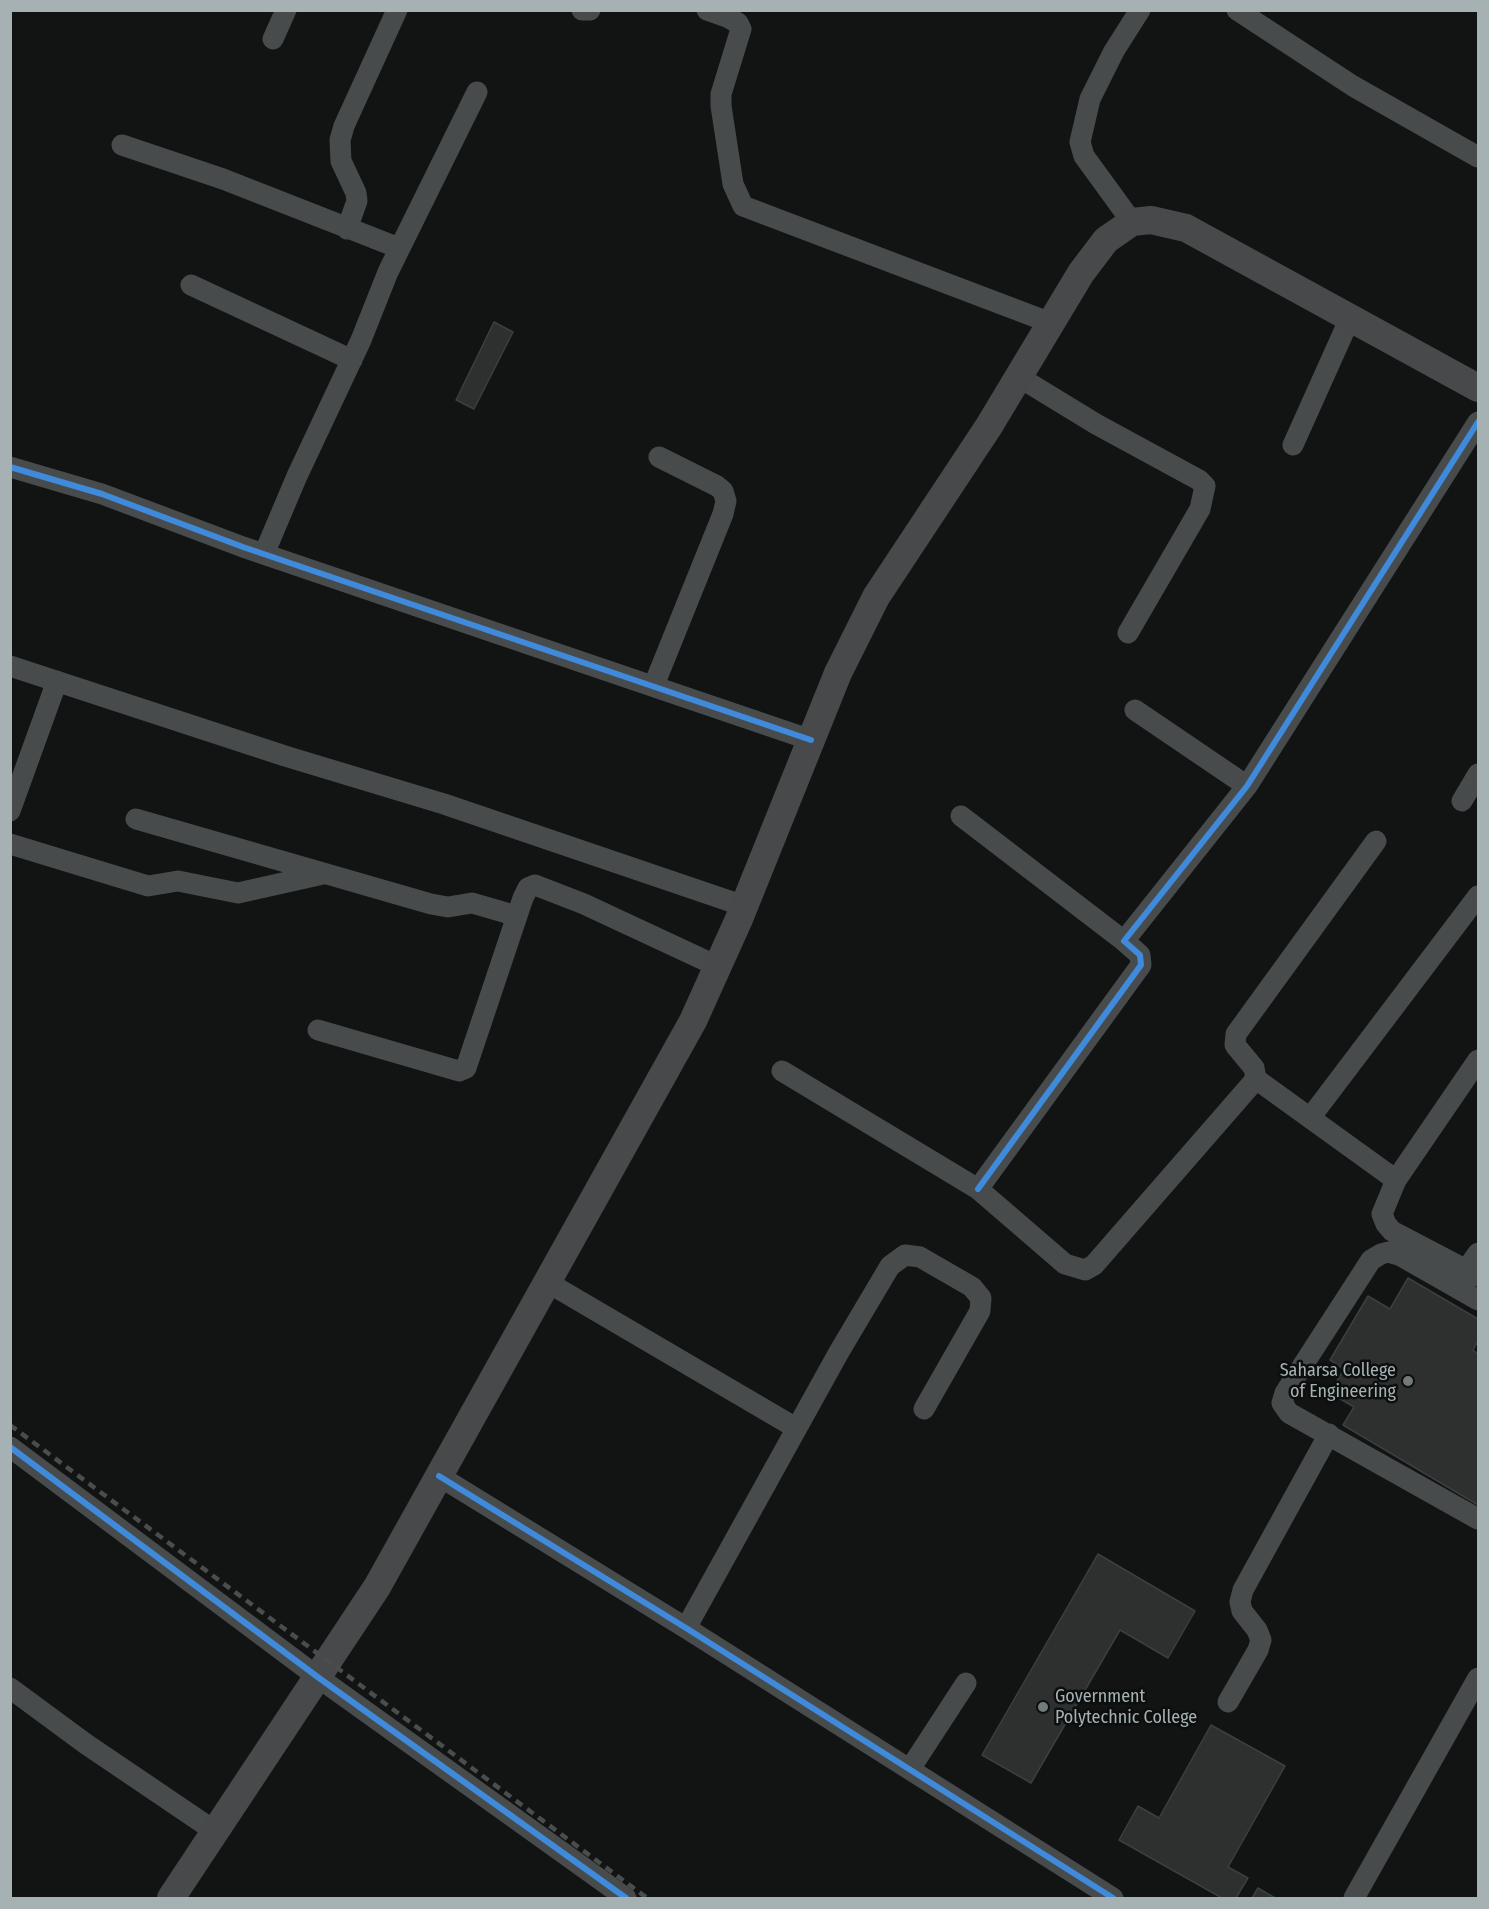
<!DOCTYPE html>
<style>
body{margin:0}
#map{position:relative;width:1489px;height:1909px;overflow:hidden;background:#121313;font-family:"Fira Sans Condensed",sans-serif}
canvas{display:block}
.frame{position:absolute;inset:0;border:12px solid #a5b1b3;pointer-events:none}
</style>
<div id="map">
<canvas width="1489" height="1909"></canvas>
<div class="frame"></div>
</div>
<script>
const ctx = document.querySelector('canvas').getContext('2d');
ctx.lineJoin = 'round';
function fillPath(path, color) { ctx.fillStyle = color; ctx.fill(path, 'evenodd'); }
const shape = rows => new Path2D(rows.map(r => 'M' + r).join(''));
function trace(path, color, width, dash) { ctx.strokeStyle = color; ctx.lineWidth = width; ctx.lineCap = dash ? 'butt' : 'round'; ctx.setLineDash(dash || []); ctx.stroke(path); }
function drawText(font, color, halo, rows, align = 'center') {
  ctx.font = font + ' "Fira Sans Condensed",sans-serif'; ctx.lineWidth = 5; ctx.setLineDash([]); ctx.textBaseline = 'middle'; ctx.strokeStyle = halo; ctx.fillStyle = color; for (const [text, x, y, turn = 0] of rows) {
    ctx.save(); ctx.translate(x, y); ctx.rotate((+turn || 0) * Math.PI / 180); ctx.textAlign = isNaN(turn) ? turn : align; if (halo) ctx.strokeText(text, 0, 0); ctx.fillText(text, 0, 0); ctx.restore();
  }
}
const building = shape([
 [494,322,513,332,474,409,456,400,494,322],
 [1408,1278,1478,1319,1478,1341,1473,1350,1478,1354,1478,1505,1343,1425,1354,1407,1330,1393,1344,1369,1330,1360,1368,1296,1390,1309,1408,1278],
 [1098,1554,1195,1611,1168,1658,1120,1630,1031,1783,982,1755,1098,1554],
 [1211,1725,1285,1766,1228,1867,1248,1878,1236,1898,1222,1898,1119,1840,1138,1806,1159,1818,1211,1725],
 [1258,1888,1275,1898,1252,1898,1258,1888]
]);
fillPath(building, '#2e3030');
trace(building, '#3b3f3f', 1.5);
trace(shape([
 [582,10,590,10],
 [707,10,727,17,738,23,741,29,721,94,721,106,733,184,743,206,1051,323],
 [1237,10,1353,86,1478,157],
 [273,39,286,10],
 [122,145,223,179,399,248],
 [1132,222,1084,156,1080,142,1090,99,1114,51,1140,10],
 [347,229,357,201,356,193,341,161,340,140,344,126,397,10],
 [191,285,352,360],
 [1019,377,1096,424,1199,480,1205,486,1200,509,1128,633],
 [1293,445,1350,318],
 [10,467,102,494,243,547,811,740],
 [264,554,297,476,361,340,388,272,477,92],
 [10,666,285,756,444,804,744,906],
 [654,685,723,514,726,501,723,491,717,486,659,457],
 [1135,710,1247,786],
 [1462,801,1478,774],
 [10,811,57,681],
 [961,816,1124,941],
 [136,819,431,904,448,907,472,903,517,916],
 [10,844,148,886,178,881,238,893,323,874],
 [318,1030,459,1071,466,1068,523,898,528,888,535,885,584,904,717,966],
 [1478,1060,1396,1180,1382,1214,1386,1224,1392,1231,1478,1276],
 [782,1071,978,1189,1065,1264,1085,1270,1094,1265,1256,1079,1254,1068,1235,1045,1236,1034,1376,841],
 [1256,1079,1396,1180],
 [1310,1118,1478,896],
 [978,1189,1141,965,1140,955,1124,941,1247,786,1478,422],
 [1466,1270,1478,1253],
 [547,1282,796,1428],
 [1478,1300,1399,1255,1388,1252,1381,1254,1371,1260,1351,1291,1285,1393,1282,1403,1289,1413,1478,1519],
 [10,1447,319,1678,626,1898],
 [439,1476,686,1628,1113,1898],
 [686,1628,839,1352,890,1266,905,1255,920,1257,972,1287,981,1298,980,1311,924,1409],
 [10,1688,86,1744,216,1832],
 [1228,1702,1258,1650,1261,1640,1257,1630,1242,1611,1240,1602,1243,1590,1329,1434],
 [910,1769,966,1683],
 [1354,1898,1478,1678]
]), '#484b4c', 21);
trace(shape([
 [171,1898,377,1587,693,1021,739,919,838,673,876,597,989,426,1081,273,1106,240,1132,222,1151,220,1186,228,1478,388]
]), '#47494a', 28);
trace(shape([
 [10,1425,647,1898]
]), '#4a4d4d', 4.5, [8, 6]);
trace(shape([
 [10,467,102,494,243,547,811,740],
 [978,1189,1141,965,1140,955,1124,941,1247,786,1478,422],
 [10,1447,319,1678,626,1898],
 [439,1476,686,1628,1113,1898]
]), '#408adc', 6);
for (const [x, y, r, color] of [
 [1408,1381,6,"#727a7b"],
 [1043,1707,6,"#727a7b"]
]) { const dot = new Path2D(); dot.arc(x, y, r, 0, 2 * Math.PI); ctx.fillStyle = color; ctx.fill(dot); trace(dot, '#0d0e0e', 2); }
drawText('18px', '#a5b1b3', '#0d0e0e', [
 ["Saharsa College",1396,1371],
 ["of Engineering",1396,1392],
 ["Government",1055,1697,"left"],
 ["Polytechnic College",1055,1718,"left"]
], 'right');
</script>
